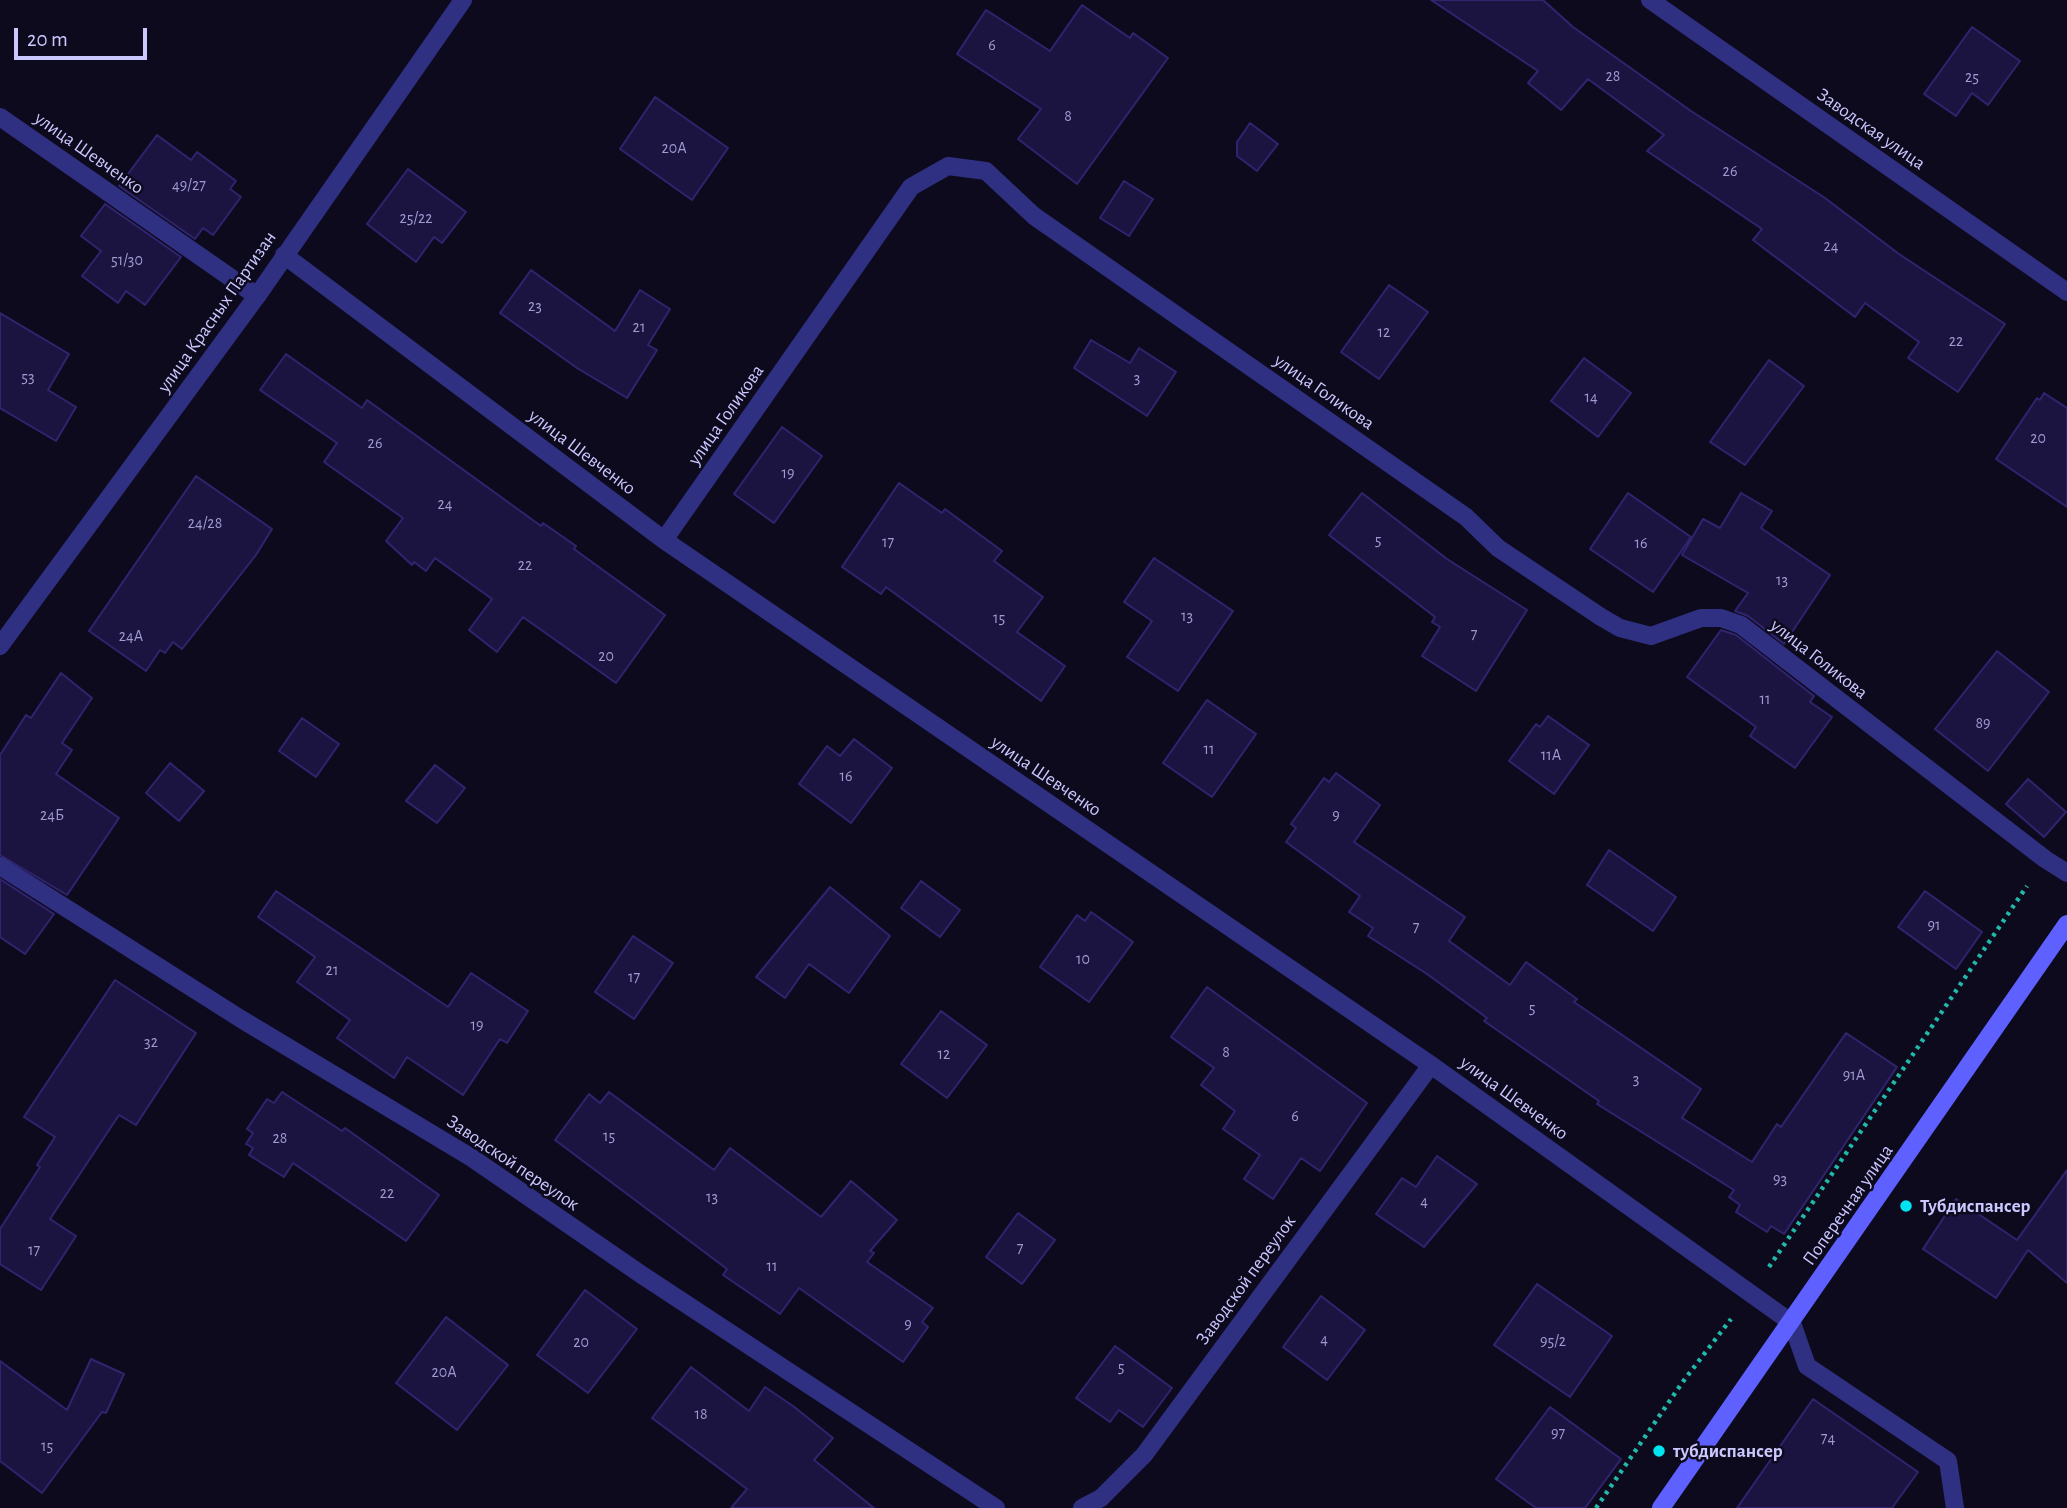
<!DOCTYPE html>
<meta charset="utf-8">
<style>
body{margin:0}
#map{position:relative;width:2067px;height:1508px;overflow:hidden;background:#0d0a1e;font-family:"Alegreya Sans",sans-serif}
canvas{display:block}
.scale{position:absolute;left:14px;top:28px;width:133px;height:32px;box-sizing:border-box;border:4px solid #cbc7ff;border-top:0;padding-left:9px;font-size:21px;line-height:24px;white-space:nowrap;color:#cbc7ff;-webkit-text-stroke:5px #0d0a1e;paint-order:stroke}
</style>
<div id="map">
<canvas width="2067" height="1508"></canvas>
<div class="scale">20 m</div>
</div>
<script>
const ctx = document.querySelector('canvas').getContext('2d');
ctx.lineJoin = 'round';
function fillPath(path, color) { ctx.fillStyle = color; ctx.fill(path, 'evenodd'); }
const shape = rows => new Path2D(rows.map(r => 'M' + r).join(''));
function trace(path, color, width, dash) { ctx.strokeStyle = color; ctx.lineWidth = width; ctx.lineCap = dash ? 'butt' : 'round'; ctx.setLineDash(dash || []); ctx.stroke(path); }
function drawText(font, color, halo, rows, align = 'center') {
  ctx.font = font + ' "Alegreya Sans",sans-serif'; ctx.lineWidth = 5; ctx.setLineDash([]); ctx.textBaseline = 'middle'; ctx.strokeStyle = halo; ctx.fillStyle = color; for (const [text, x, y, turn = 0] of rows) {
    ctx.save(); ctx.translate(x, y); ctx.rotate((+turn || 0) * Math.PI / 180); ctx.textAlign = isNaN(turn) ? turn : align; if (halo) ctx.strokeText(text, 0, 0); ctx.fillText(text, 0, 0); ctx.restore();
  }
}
const building = shape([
 [1431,0,1543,0,1573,27,1691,111,1825,198,1899,254,2005,324,1958,392,1908,358,1919,342,1865,303,1855,317,1753,240,1762,229,1647,151,1664,135,1588,79,1561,110,1528,83,1538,71,1431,0],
 [1082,5,1130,38,1133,33,1168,58,1077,184,1018,139,1041,109,957,54,986,10,1050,51,1082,5],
 [1972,27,2020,61,1988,105,1972,93,1956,116,1924,94,1972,27],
 [655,97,728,148,692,200,620,149,655,97],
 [1250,123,1278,144,1257,171,1237,156,1237,142,1250,123],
 [157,135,191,160,197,152,236,181,230,189,241,197,213,235,203,228,195,239,119,186,157,135],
 [408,169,466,212,442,243,434,237,416,262,367,224,408,169],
 [1124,181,1153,199,1129,236,1100,218,1124,181],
 [105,204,181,257,145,305,126,291,118,303,82,276,101,251,81,236,105,204],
 [531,270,615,331,640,290,670,309,648,345,657,350,627,398,577,368,500,313,531,270],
 [1389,285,1428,312,1379,379,1341,352,1389,285],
 [0,313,69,354,48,390,76,407,56,441,0,408,0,313],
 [1091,340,1130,363,1139,348,1176,372,1147,416,1074,368,1091,340],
 [286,354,362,408,367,400,541,526,543,523,576,546,574,549,665,615,616,683,523,617,497,652,469,630,492,599,435,558,426,571,414,562,412,565,386,541,403,518,324,462,337,443,260,390,286,354],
 [1584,358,1631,393,1598,437,1551,401,1584,358],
 [1769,360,1804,386,1745,465,1710,442,1769,360],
 [2044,393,2067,408,2067,507,1996,459,2037,398,2040,400,2044,393],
 [782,427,822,456,774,523,734,494,782,427],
 [196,476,272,529,256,555,182,649,173,642,165,653,160,650,146,671,89,631,196,476],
 [899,483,942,513,945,509,1002,551,994,561,1043,597,1017,632,1065,666,1041,701,886,587,881,594,842,567,899,483],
 [1362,493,1447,559,1527,610,1476,691,1422,656,1440,627,1432,622,1435,617,1329,535,1362,493],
 [1628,493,1691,537,1653,592,1590,549,1628,493],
 [1741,493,1772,511,1761,528,1830,575,1784,644,1748,616,1735,611,1748,593,1682,555,1703,519,1720,528,1741,493],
 [1154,558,1233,611,1178,691,1127,657,1152,621,1124,602,1154,558],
 [1721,630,1736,635,1814,696,1810,702,1832,717,1795,768,1750,736,1756,727,1687,677,1721,630],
 [1997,651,2049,692,1988,771,1935,729,1997,651],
 [61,673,92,698,62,743,72,750,56,774,119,818,67,895,0,855,0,755,26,715,31,718,61,673],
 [1207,700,1256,734,1212,797,1163,763,1207,700],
 [1548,716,1589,745,1554,794,1509,761,1536,724,1540,727,1548,716],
 [302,718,339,744,316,777,279,751,302,718],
 [854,739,892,768,851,823,799,784,827,746,840,756,854,739],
 [170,763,204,791,179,821,146,793,170,763],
 [435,765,465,788,437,823,406,801,435,765],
 [1336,773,1380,805,1354,842,1465,917,1449,941,1510,985,1526,962,1577,999,1574,1002,1701,1089,1682,1118,1752,1162,1777,1124,1781,1127,1846,1033,1897,1067,1784,1234,1771,1226,1767,1232,1736,1212,1740,1205,1729,1197,1734,1190,1597,1104,1599,1101,1484,1021,1487,1018,1427,974,1368,936,1373,928,1349,912,1360,896,1286,842,1296,828,1291,824,1324,778,1329,782,1336,773],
 [2028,779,2066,812,2044,837,2006,804,2028,779],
 [1609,850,1676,897,1653,931,1587,885,1609,850],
 [0,879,54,914,25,954,0,937,0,879],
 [921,881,960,910,940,937,901,908,921,881],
 [830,887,890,936,849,993,809,964,785,998,756,977,830,887],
 [276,891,448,1007,471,973,528,1011,507,1043,500,1039,463,1095,407,1057,394,1078,337,1038,350,1020,297,982,315,957,258,917,276,891],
 [1925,891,1982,932,1956,969,1898,927,1925,891],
 [1091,912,1133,942,1089,1002,1040,967,1077,915,1085,921,1091,912],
 [633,936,673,963,634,1019,595,992,633,936],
 [115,980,196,1033,136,1125,119,1115,50,1219,76,1236,41,1290,0,1264,0,1229,40,1167,37,1165,55,1137,24,1117,115,980],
 [1207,987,1367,1103,1320,1171,1301,1158,1273,1199,1244,1179,1260,1155,1223,1129,1235,1111,1201,1085,1214,1068,1171,1037,1207,987],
 [941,1011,987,1045,947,1098,901,1064,941,1011],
 [282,1092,342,1131,345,1128,439,1195,406,1241,293,1163,284,1177,249,1155,253,1148,246,1144,253,1133,247,1129,267,1099,274,1103,282,1092],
 [609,1092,714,1170,730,1148,821,1217,851,1181,897,1220,870,1251,874,1253,867,1262,933,1308,922,1322,928,1327,903,1362,799,1288,780,1314,723,1275,727,1269,555,1140,589,1094,600,1103,609,1092],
 [1437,1156,1477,1184,1424,1247,1376,1214,1402,1178,1416,1187,1437,1156],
 [2067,1170,2067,1283,2028,1250,1996,1298,1923,1249,1956,1199,2017,1240,2067,1170],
 [1018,1213,1055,1240,1022,1284,986,1257,1018,1213],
 [1537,1284,1612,1336,1570,1397,1494,1345,1537,1284],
 [585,1290,637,1329,588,1393,537,1355,585,1290],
 [1321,1296,1365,1330,1327,1380,1283,1347,1321,1296],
 [446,1317,508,1365,457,1430,396,1383,446,1317],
 [1115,1346,1172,1388,1143,1427,1119,1410,1110,1422,1076,1398,1115,1346],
 [91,1359,124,1374,106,1413,102,1412,42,1493,0,1461,0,1361,67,1410,91,1359],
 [691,1367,749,1411,765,1387,793,1406,833,1438,814,1460,874,1508,731,1508,747,1489,652,1418,691,1367],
 [1813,1399,1918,1472,1892,1508,1737,1508,1813,1399],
 [1550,1407,1621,1459,1585,1508,1536,1508,1496,1479,1550,1407]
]);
fillPath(building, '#1b1441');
trace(building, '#30246f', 2);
trace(shape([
 [1769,1267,2027,886],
 [1596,1508,1682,1383,1731,1319]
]), '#21b9a9', 4.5, [3.5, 5]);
trace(shape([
 [1792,1323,1807,1366,1948,1461,1955,1508]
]), '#303082', 18);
trace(shape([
 [1650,0,2067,292],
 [0,117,257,296],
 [284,255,664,540,1431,1065,1792,1323],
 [664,540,911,187,948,166,986,171,1034,216,1466,517,1498,548,1601,617,1620,628,1651,636,1701,618,1721,618,1741,625,2045,859,2067,873],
 [0,866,241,1019,472,1158,642,1275,996,1508],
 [1082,1508,1101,1498,1144,1455,1431,1065]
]), '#303082', 18);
trace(shape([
 [0,646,257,296,463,0]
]), '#303082', 18);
trace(shape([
 [1661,1508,2067,924]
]), '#5e61ff', 18);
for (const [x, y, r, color] of [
 [1906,1206,7,"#00e4f2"],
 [1659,1451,7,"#00e4f2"]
]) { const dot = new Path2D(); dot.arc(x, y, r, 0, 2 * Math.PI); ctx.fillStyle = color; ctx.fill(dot); trace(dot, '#0d0a1e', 2.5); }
drawText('16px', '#9f9ad0', null, [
 ["6",992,45],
 ["28",1613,76],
 ["25",1972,77],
 ["8",1068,116],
 ["20А",674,148],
 ["26",1730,171],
 ["49/27",189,185],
 ["25/22",416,218],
 ["24",1831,246],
 ["51/30",127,260],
 ["23",535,306],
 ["21",639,327],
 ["12",1384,332],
 ["22",1956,341],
 ["53",28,377],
 ["3",1137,378],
 ["14",1591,397],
 ["20",2038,438],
 ["26",375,443],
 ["19",788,473],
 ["24",445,504],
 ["24/28",205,523],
 ["5",1378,540],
 ["17",888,542],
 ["16",1641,543],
 ["22",525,565],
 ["13",1782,580],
 ["13",1187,616],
 ["15",999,618],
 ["7",1474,634],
 ["24А",131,636],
 ["20",606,656],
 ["11",1765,699],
 ["89",1983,723],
 ["11",1209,749],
 ["11А",1551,755],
 ["16",846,776],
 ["24Б",52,815],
 ["9",1336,815],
 ["91",1934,925],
 ["7",1416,927],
 ["10",1083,959],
 ["21",332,970],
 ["17",634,977],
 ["5",1532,1008],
 ["19",477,1025],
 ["32",151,1042],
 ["8",1226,1052],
 ["12",944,1054],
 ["91А",1854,1075],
 ["3",1636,1079],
 ["6",1295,1116],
 ["15",609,1136],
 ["28",280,1138],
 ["93",1780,1179],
 ["22",387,1193],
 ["13",712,1197],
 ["4",1424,1201],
 ["7",1020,1248],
 ["17",34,1250],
 ["11",772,1266],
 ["9",908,1324],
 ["4",1324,1339],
 ["95/2",1553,1341],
 ["20",581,1342],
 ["5",1121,1367],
 ["20А",444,1372],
 ["18",701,1414],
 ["97",1558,1433],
 ["74",1828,1438],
 ["15",47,1446]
]);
drawText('19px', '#cbc7ff', '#0d0a1e', [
 ["Заводская улица",1871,129,35],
 ["улица Шевченко",89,153,35],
 ["улица Красных Партизан",217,312,-55],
 ["улица Голикова",1324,392,35],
 ["улица Голикова",726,415,-55],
 ["улица Шевченко",582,452,37],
 ["улица Голикова",1819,659,38],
 ["улица Шевченко",1046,776,34],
 ["улица Шевченко",1514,1098,36],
 ["Заводской переулок",513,1163,34],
 ["Поперечная улица",1848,1205,-55],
 ["Заводской переулок",1246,1280,-54]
]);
drawText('bold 19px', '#cbc7ff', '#0d0a1e', [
 ["Тубдиспансер",1920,1206],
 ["тубдиспансер",1673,1451]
], 'left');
</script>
